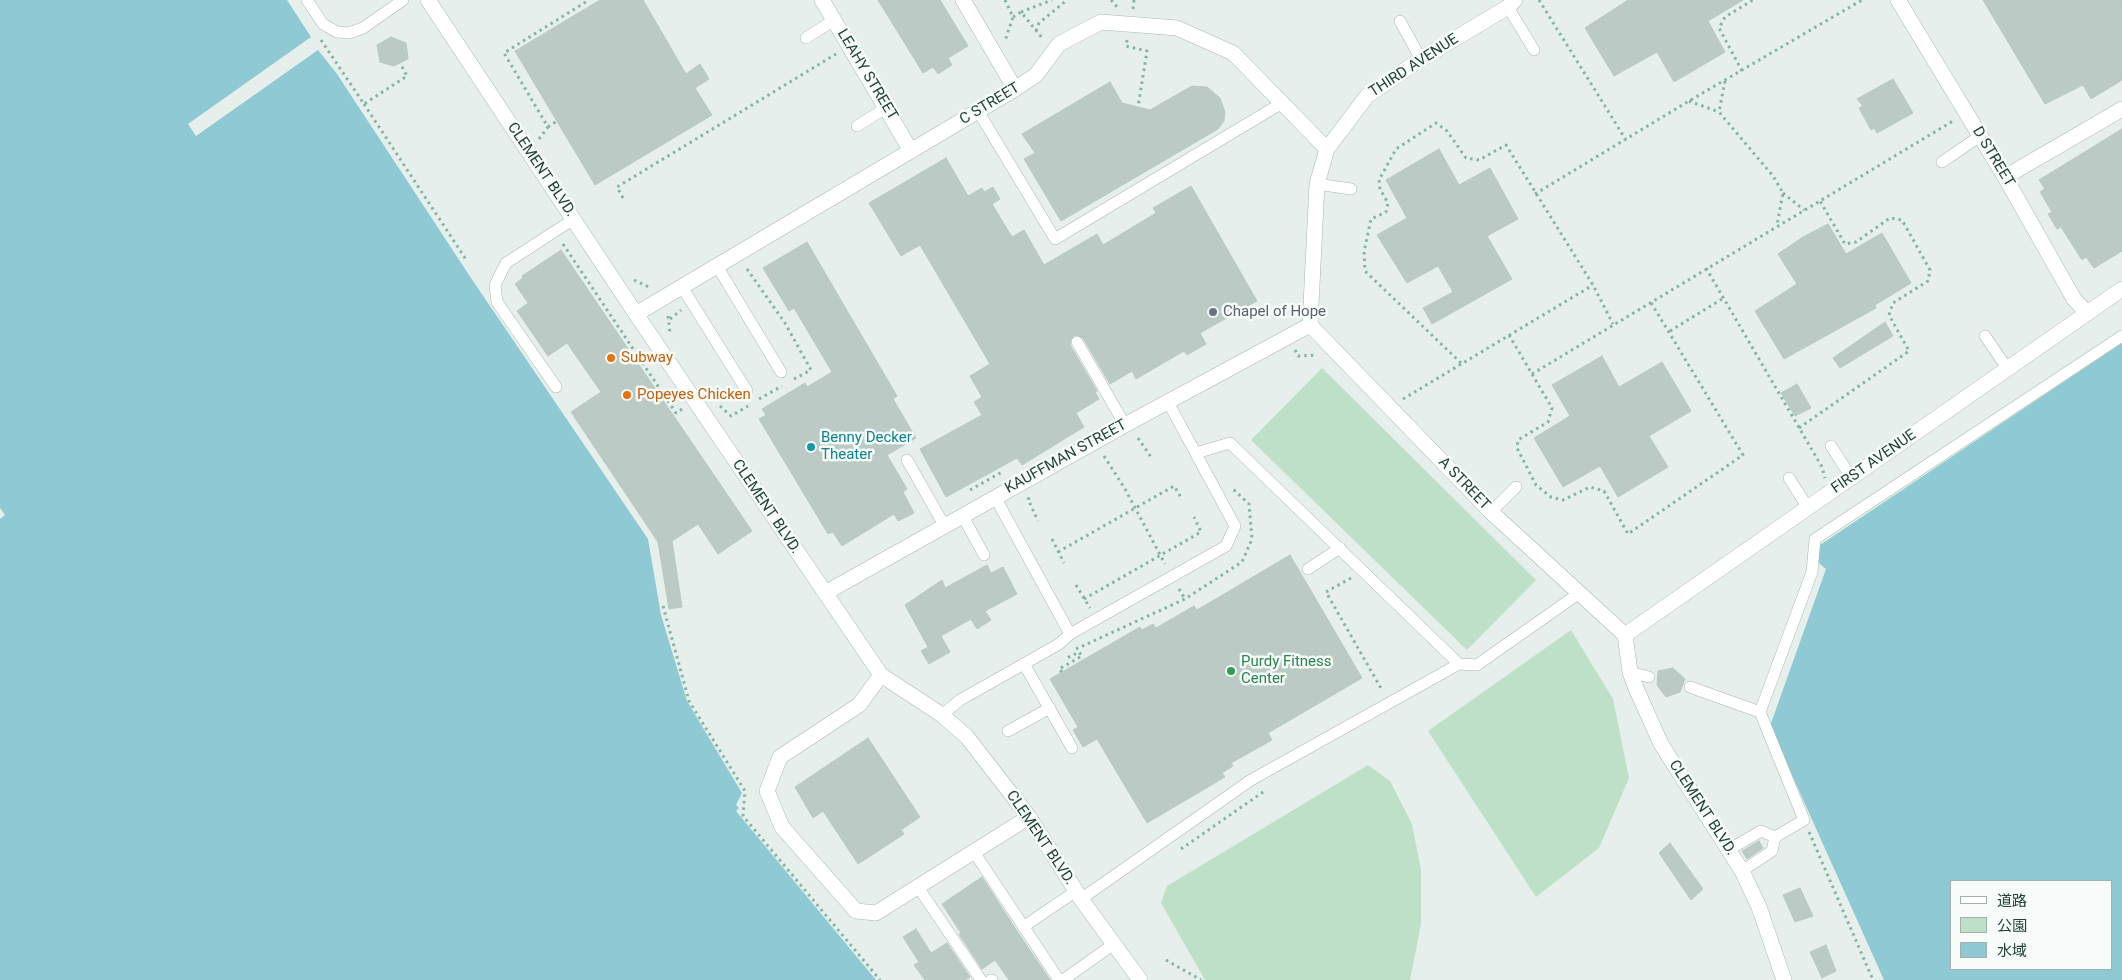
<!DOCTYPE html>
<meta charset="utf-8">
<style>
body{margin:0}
#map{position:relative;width:2122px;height:980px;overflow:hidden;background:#e6efeb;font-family:Roboto,"Noto Sans JP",sans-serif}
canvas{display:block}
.legend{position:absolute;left:1950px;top:880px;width:162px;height:90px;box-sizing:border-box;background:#f7fbf9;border:1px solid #a3b1ad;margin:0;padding:6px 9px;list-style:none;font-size:15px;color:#24423a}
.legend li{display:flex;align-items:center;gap:10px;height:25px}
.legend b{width:25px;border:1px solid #a3b1ad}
</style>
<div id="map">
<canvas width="2122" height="980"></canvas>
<ul class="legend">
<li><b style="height:6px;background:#fff"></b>道路</li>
<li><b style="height:14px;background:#bfe0c8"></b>公園</li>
<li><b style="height:14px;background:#8ec9d4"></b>水域</li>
</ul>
</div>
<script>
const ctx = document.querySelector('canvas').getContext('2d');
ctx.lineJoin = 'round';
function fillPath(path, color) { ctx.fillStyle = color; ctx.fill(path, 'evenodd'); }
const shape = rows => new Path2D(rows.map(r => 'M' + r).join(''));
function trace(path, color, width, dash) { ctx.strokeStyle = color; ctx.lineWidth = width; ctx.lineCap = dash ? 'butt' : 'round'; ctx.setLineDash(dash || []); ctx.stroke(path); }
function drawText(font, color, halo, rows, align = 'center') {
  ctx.font = font + ' Roboto,sans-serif'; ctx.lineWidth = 5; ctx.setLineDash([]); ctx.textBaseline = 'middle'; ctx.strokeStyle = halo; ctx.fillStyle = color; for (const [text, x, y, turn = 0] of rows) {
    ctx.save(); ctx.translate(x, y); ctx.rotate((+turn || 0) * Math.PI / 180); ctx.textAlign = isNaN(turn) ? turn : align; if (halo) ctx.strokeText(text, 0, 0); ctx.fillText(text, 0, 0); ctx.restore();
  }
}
fillPath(shape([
 [1322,368,1536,580,1467,650,1251,440],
 [1571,630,1613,699,1629,778,1599,848,1536,897,1428,731],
 [1368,765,1390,781,1412,824,1421,870,1421,924,1410,980,1205,980,1161,903,1167,886]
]), '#bfe0c8');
fillPath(shape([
 [0,0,287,0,311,37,188,124,196,136,318,50,337,74,471,278,648,539,661,615,687,701,742,793,736,805,739,808,736,811,876,980,0,980,0,519,5,515,0,508],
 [2122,343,2122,980,1884,980,1770,726,1826,569,1820,564,1814,549],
 [1951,881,2111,881,2111,969,1951,969]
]), '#8ec9d4');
const building = shape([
 [600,0,643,0,686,74,700,64,709,79,695,88,712,115,595,185,515,51,600,0],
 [878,0,940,0,968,46,948,58,952,65,938,74,933,67,923,73,878,0],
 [1628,0,1743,0,1708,21,1725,52,1674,82,1657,52,1614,76,1585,28,1628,0],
 [1983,0,2122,0,2122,80,2091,99,2083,85,2045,104,1983,0],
 [391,37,406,43,408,59,394,66,380,62,377,45,391,37],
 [1893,79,1913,113,1877,133,1874,128,1871,130,1859,108,1863,106,1857,99,1893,79],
 [1110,82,1122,103,1150,110,1192,86,1207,87,1220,98,1225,112,1224,121,1218,129,1061,221,1024,159,1035,153,1022,134,1110,82],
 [2122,129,2122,251,2094,268,2086,257,2082,260,2061,227,2057,229,2048,214,2052,212,2040,192,2045,189,2039,180,2122,129],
 [1439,149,1459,185,1490,168,1518,219,1487,236,1512,279,1432,324,1423,308,1453,292,1438,266,1407,283,1377,235,1407,218,1386,180,1439,149],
 [946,158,968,196,982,188,984,192,993,187,1000,199,992,204,1012,237,1024,230,1044,265,1097,234,1103,245,1156,213,1153,208,1191,186,1257,301,1200,333,1206,344,1187,355,1184,351,1136,379,1132,371,1110,384,1083,338,1077,335,1073,336,1070,345,1097,391,1095,392,1099,399,1076,413,1084,427,1022,465,1017,458,946,497,920,449,982,415,974,402,982,397,970,376,990,364,920,245,901,256,869,203,946,158],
 [1828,224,1846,254,1882,233,1911,283,1875,305,1876,308,1784,359,1755,311,1797,284,1778,254,1803,237,1828,224],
 [807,242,897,396,893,399,916,438,887,455,907,489,903,492,914,513,898,521,894,514,842,546,833,532,828,534,759,419,766,415,762,409,805,383,807,387,832,372,794,308,789,311,763,268,807,242],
 [561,250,752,531,718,554,698,524,672,541,682,607,669,609,658,542,571,412,601,392,567,343,548,356,517,311,528,303,515,284,523,278,522,276,561,250],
 [1885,322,1893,336,1840,368,1833,358,1885,322],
 [1602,356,1619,387,1662,362,1691,411,1649,436,1668,467,1618,497,1600,466,1563,487,1534,438,1570,416,1552,385,1602,356],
 [1797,384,1811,408,1795,416,1781,393,1797,384],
 [1290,555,1362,678,1268,733,1272,740,1231,763,1233,766,1222,773,1225,777,1147,823,1097,739,1083,747,1073,730,1078,727,1050,679,1140,627,1142,630,1153,624,1156,628,1194,606,1197,610,1290,555],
 [987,565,991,573,1003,567,1017,594,985,611,991,620,977,629,971,619,941,636,950,652,929,664,921,651,928,647,905,605,942,580,945,588,987,565],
 [1673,668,1685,679,1680,692,1666,697,1657,685,1658,671,1673,668],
 [868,738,920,817,901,830,904,834,858,864,823,811,813,818,795,787,868,738],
 [1759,841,1763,848,1747,859,1742,851,1759,841],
 [1670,843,1703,889,1691,900,1659,853,1670,843],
 [982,877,1017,931,1050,980,1009,980,995,960,982,969,959,934,961,933,942,904,982,877],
 [1800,888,1813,916,1795,922,1783,895,1800,888],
 [916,929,931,953,947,943,970,977,965,980,925,980,914,965,919,962,903,937,916,929],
 [1826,945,1836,971,1822,978,1810,952,1826,945]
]);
fillPath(building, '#bbcac4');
trace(building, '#b8c9c2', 1);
const lane = shape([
 [307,0,323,24,337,32,349,33,363,28,403,0],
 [1508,7,1534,50],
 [1400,21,1421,59],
 [806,38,834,20],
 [978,111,1055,239,1282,103],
 [857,126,886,108],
 [1942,162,1980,136],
 [1317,184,1351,189],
 [717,266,781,372],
 [682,287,747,391],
 [1985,336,2007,368],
 [1077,342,1125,425],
 [556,387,497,302,495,285,506,263,574,219],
 [1831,446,1851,477],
 [1196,453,1230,443,1459,664,1477,665,1578,594],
 [907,460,944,525],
 [1789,478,1808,508],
 [995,497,1070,634],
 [1491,512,1516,487],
 [962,515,984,555],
 [1308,569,1340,548],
 [1024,664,1072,748],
 [1630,672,1649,677],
 [1690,687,1760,712],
 [942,715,960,700,1059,644,1070,634,1226,546,1235,526,1168,402],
 [1008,731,1050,708],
 [1730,849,1761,831,1775,837,1804,820,1760,712,1812,572,1815,539,2122,336],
 [974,852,1059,980],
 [1742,871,1772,851,1775,837],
 [918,887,981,980],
 [1081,899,1251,780,1459,664],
 [1023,927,1076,891],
 [991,980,992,980],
 [1063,980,1114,944]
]);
const street = shape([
 [428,0,636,314,881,675,942,715,967,737,1029,817,1081,899,1140,980],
 [822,0,911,151],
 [963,0,1015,89],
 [1898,0,2005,177,2074,299,2087,313],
 [2005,177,2122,109],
 [636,314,1015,89,1036,75,1059,44,1101,22,1177,28,1233,53,1327,149],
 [1310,325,1491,512,1625,635],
 [1310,325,1317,184,1327,149,1367,96,1421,59,1508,7,1515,0],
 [825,593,1125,425,1310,325],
 [1625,635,2122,289],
 [1625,635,1630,672,1635,686,1661,744,1742,871,1759,907,1784,980],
 [881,675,859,705,780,757,767,791,782,827,856,911,876,913,1029,817]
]);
trace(lane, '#a8b8b2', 12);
trace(street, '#a8b8b2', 16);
trace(shape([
 [1005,0,1013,17,1005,41],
 [1111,0,1117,7],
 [1539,0,1626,140],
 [1133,9,1134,0],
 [1021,12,1052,0],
 [1013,17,1021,12,1043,39],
 [1036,31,1039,23,1067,0],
 [321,40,364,104,407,76,400,63],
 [1127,40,1126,46,1147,51,1138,107],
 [1742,71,1719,28,1725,17,1753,0],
 [1725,81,1719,112,1773,176,1783,193,1777,225],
 [1689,101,1719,112],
 [364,104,467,261],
 [548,127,557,121],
 [539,139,548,127,504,53,589,0],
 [1783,193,1804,210],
 [1535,194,1689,101,1862,0],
 [623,198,617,187,836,54],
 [563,244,676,413,682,409],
 [1706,268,1822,467,1825,478],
 [747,269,785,323,811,370,794,379],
 [634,280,649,287],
 [668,316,670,333],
 [670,319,681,310],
 [1670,331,1722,299],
 [1509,335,1552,408,1548,422,1518,440,1517,448,1536,485,1551,497,1563,500,1590,487,1604,491,1628,534,1743,455,1650,301],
 [1295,350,1298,356,1316,355],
 [1461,363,1365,271,1364,252,1371,219,1386,212,1388,203,1380,189,1379,180,1396,149,1436,123,1447,131,1466,158,1479,160,1506,145,1593,285,1613,324],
 [1532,374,1953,121],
 [759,399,782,386],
 [1403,399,1593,285],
 [720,406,731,416,748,406],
 [1799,428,1909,351,1889,315,1893,303,1928,281,1930,270,1902,220,1890,218,1856,242,1845,244,1820,201],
 [1138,438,1151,457],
 [1104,456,1125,489,1165,564],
 [970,490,1002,472,1003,474],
 [1030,498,1028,499,1038,521],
 [1052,539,1064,563],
 [1058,552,1174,486,1182,499],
 [1351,578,1326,592,1382,690],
 [1076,585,1090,608],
 [1179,589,1185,599],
 [1084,599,1201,532,1194,517],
 [663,606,689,701,745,791,743,816,880,980],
 [1076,649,1185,599,1242,562,1252,539,1249,504,1232,488],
 [1062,672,1059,669,1082,656,1079,652,1067,658],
 [1809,832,1873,980],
 [1181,849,1266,790],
 [1166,960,1201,980]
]), '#86b3a5', 3, [2.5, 4]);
trace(lane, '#fff', 11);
trace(street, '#fff', 15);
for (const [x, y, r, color] of [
 [1213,312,5,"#6b7280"],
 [611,358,5,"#e8710a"],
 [627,395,5,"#e8710a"],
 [811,447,5,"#0f9aa8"],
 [1231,671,5,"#2e9e5b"]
]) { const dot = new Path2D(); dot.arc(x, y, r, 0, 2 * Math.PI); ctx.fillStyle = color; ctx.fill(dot); trace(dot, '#f7fbf9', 2); }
drawText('15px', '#24423a', '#f7fbf9', [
 ["THIRD AVENUE",1414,66,-33],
 ["LEAHY STREET",867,75,59],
 ["C STREET",990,104,-31],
 ["D STREET",1993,157,59],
 ["CLEMENT BLVD.",541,170,56],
 ["KAUFFMAN STREET",1066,457,-29],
 ["FIRST AVENUE",1874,462,-35],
 ["A STREET",1464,484,46],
 ["CLEMENT BLVD.",766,507,56],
 ["CLEMENT BLVD.",1702,808,57],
 ["CLEMENT BLVD.",1040,838,56]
]);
drawText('15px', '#5b616d', '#f7fbf9', [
 ["Chapel of Hope",1223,312]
], 'left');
drawText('15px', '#c56008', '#f7fbf9', [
 ["Subway",621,358],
 ["Popeyes Chicken",637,395]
], 'left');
drawText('15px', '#0d838f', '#f7fbf9', [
 ["Benny Decker",821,438],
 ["Theater",821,455]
], 'left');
drawText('15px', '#27864d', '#f7fbf9', [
 ["Purdy Fitness",1241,662],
 ["Center",1241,679]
], 'left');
</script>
